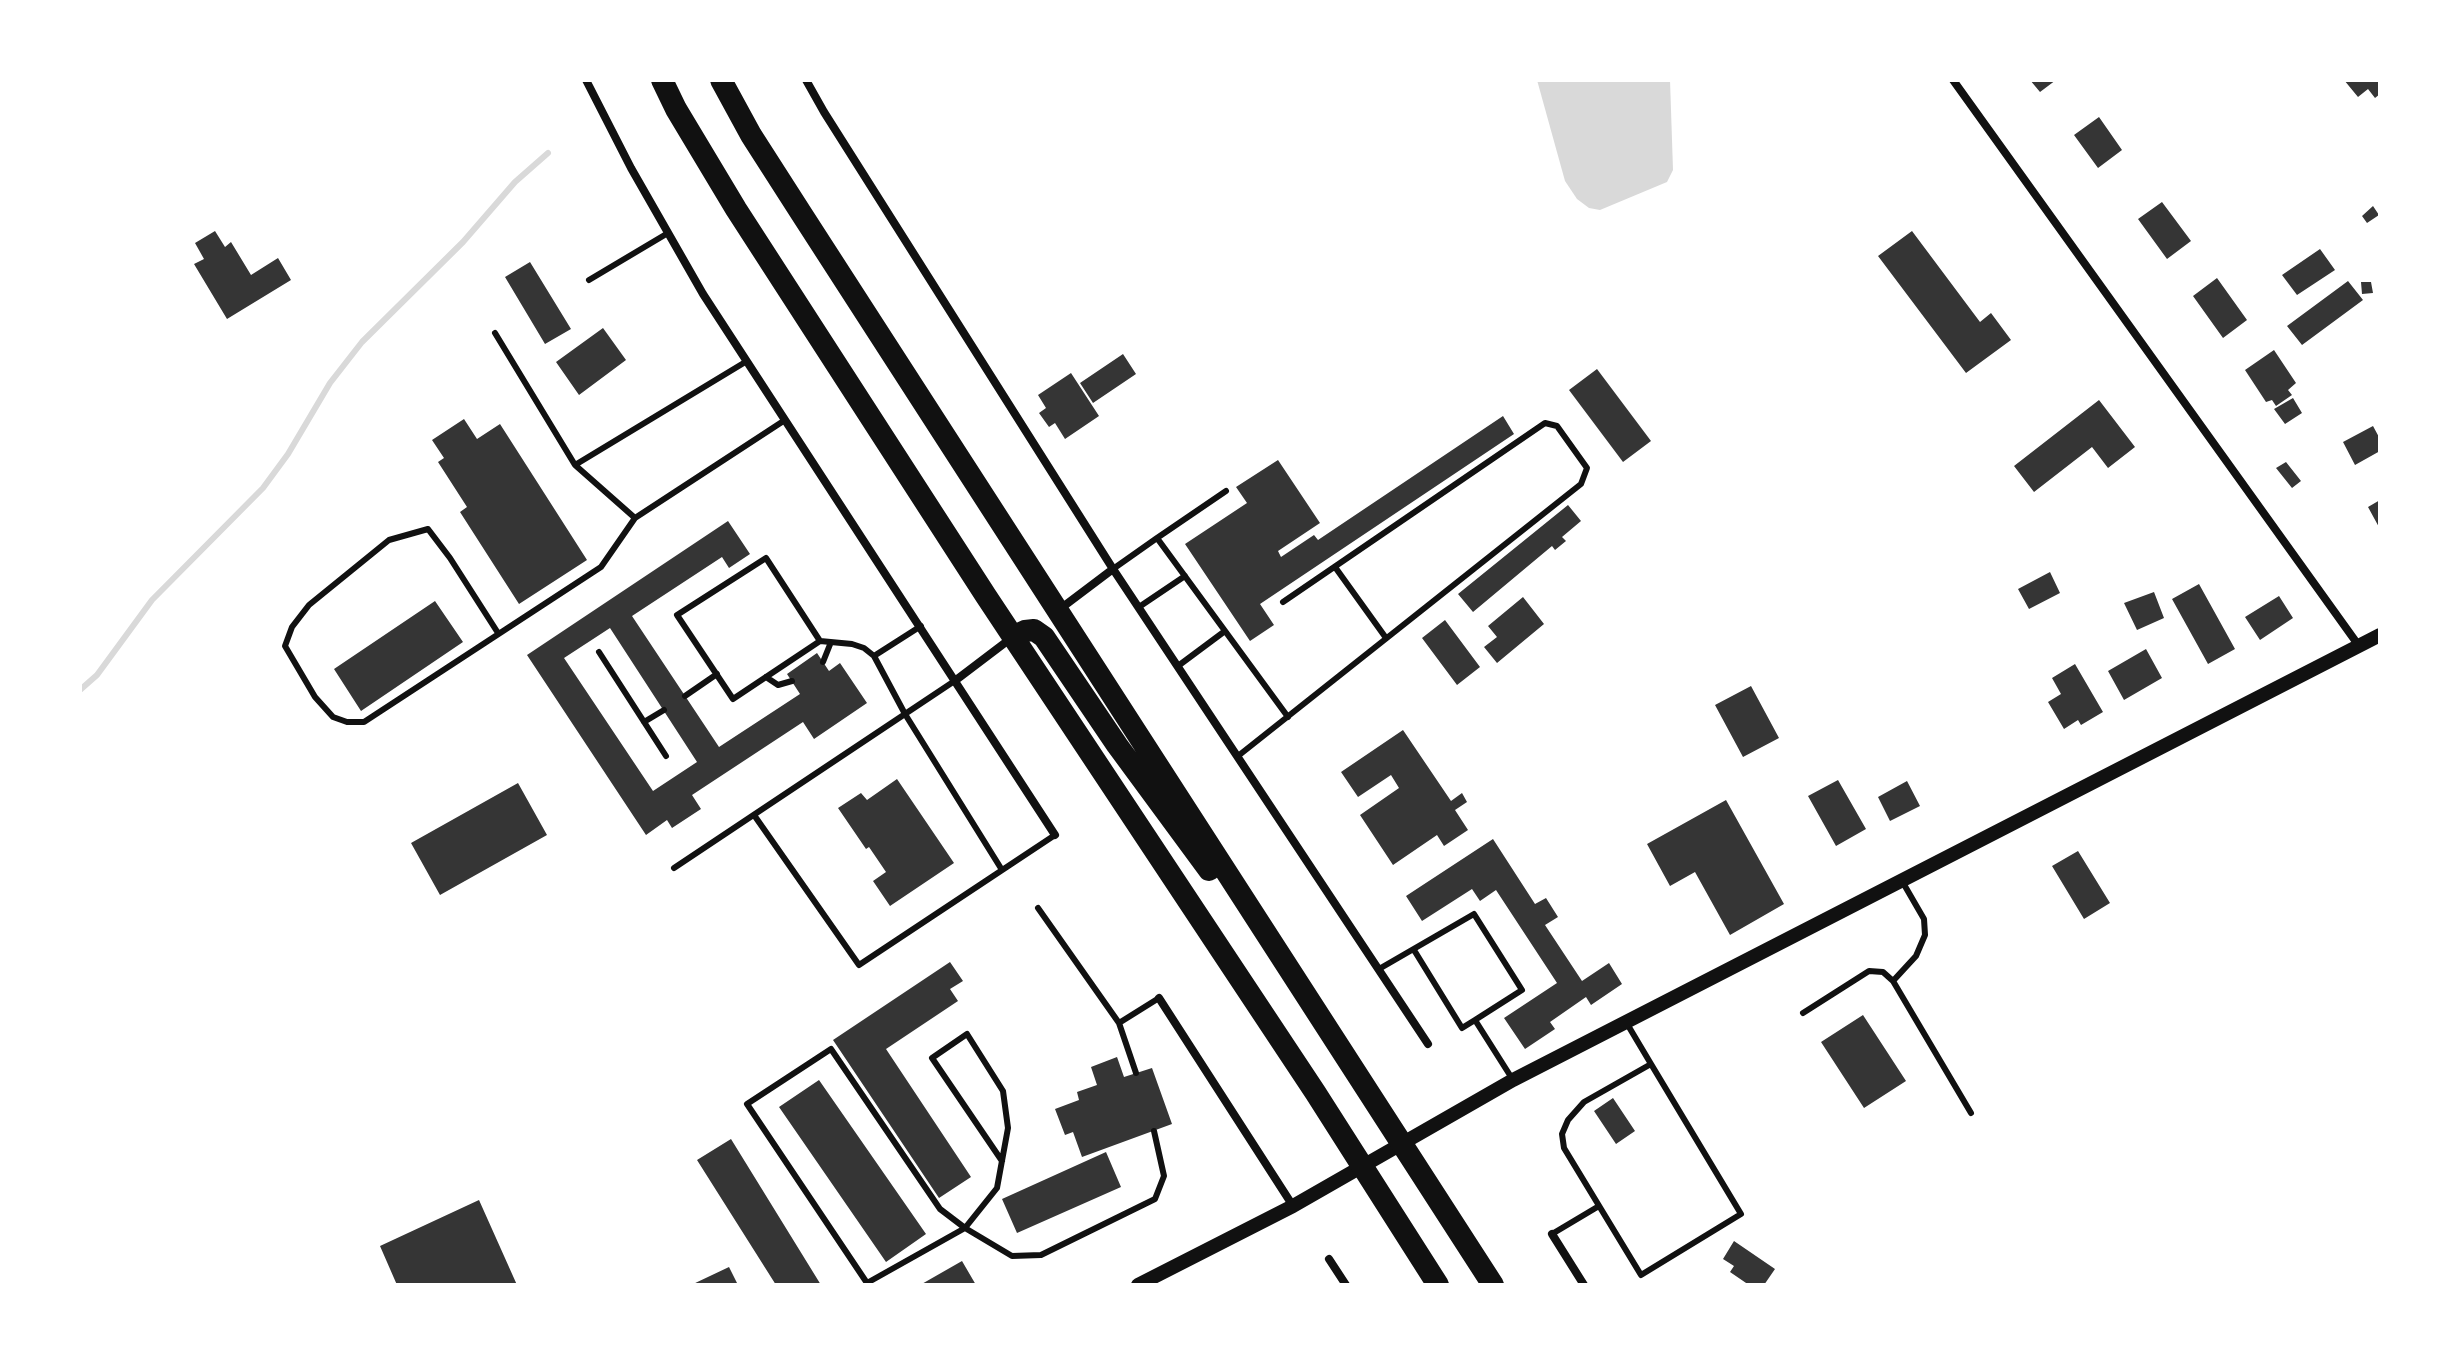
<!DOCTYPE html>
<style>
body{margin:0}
#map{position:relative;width:2460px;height:1365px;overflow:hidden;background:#fff;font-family:Barlow,sans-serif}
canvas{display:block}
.frame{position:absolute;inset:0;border:82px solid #fff;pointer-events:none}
</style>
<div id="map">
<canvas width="2460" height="1365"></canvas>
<div class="frame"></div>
</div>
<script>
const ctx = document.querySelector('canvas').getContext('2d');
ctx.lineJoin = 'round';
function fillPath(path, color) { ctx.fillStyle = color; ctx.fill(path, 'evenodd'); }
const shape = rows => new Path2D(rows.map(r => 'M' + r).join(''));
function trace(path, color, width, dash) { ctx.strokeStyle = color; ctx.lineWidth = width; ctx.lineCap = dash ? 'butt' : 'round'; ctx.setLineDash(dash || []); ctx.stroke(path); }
fillPath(shape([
 [1537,80,1670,80,1673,170,1667,182,1600,210,1589,208,1577,199,1565,181]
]), '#d9d9d9');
trace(shape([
 [80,690,97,675,152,600,263,488,288,454,330,383,362,342,463,242,515,182,548,153]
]), '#d9d9d9', 6);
fillPath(shape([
 [2030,80,2056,80,2040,92],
 [2344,80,2380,80,2380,94,2375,98,2368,89,2358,97],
 [2099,117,2122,150,2098,168,2074,135],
 [2162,202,2191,241,2167,259,2138,219],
 [2373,206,2379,215,2367,223,2362,216],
 [215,231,225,247,231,242,251,275,278,258,291,280,227,319,194,264,204,259,195,243],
 [1912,231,1980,322,1991,313,2011,340,1966,373,1878,256],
 [2320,249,2335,270,2297,295,2282,275],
 [530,262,571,329,545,344,505,277],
 [2217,278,2247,320,2223,338,2193,296],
 [2348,281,2363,300,2302,345,2287,326],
 [2361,282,2371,282,2373,293,2362,294],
 [603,328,626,360,579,395,556,362],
 [2274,350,2296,383,2288,390,2292,395,2276,406,2272,400,2266,402,2245,370],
 [1123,354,1136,374,1093,403,1080,383],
 [1597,369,1651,441,1623,462,1569,390],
 [1071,373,1099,416,1065,439,1055,423,1049,427,1039,413,1046,408,1038,395],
 [2293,398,2302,413,2285,424,2274,409],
 [2099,400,2135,447,2108,468,2092,447,2034,492,2014,466],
 [1503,416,1514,434,1260,604,1274,625,1250,641,1185,544,1247,503,1236,487,1278,460,1320,523,1278,551,1281,557,1314,535,1318,540],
 [464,419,477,439,500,424,587,560,519,604,460,512,467,507,438,462,444,458,432,440],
 [2373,426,2380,439,2380,451,2355,465,2343,442],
 [2286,462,2301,481,2292,488,2276,468],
 [2380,500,2380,529,2368,507],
 [1568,505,1581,521,1562,537,1566,541,1555,550,1552,546,1473,612,1458,594],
 [728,521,750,554,729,568,722,557,632,616,719,747,800,694,787,674,817,653,829,671,840,663,867,703,814,739,803,722,692,795,701,809,672,828,667,820,646,835,527,655],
 [610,628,697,762,653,791,564,658],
 [2050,572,2060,593,2029,609,2018,589],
 [2199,584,2235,649,2208,664,2172,599],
 [2154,592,2164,618,2137,630,2124,603],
 [2279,596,2293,618,2260,640,2245,617],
 [1523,597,1544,624,1497,663,1484,647,1497,637,1488,626],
 [435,601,463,642,361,711,334,669],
 [1445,620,1480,667,1457,685,1422,638],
 [2146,649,2162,678,2124,700,2108,671],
 [2075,664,2103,712,2081,725,2078,720,2064,729,2048,702,2061,694,2052,678],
 [1751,686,1779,738,1743,757,1715,705],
 [1403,730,1451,801,1462,793,1467,802,1455,810,1468,830,1444,846,1437,835,1393,865,1360,815,1399,788,1391,775,1358,797,1341,772],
 [897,779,954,863,890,906,873,881,886,872,869,847,866,849,838,808,861,793,867,800],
 [1838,780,1866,829,1836,846,1808,796],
 [1907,781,1920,806,1890,821,1878,797],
 [518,783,547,835,440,895,411,843],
 [1726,800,1784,904,1730,935,1695,872,1670,886,1647,844],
 [1493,839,1535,904,1546,898,1558,917,1545,925,1582,981,1609,963,1622,984,1591,1005,1586,997,1550,1022,1555,1029,1525,1049,1504,1018,1557,983,1496,890,1480,901,1472,889,1422,921,1406,896],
 [2078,851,2110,903,2084,919,2052,866],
 [950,962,963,981,950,989,958,1001,886,1049,971,1177,939,1198,833,1040],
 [1863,1015,1906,1081,1864,1108,1821,1042],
 [1117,1057,1124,1077,1152,1068,1172,1124,1082,1157,1073,1132,1065,1135,1055,1109,1079,1100,1077,1092,1097,1085,1091,1067],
 [819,1080,926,1234,886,1262,779,1107],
 [1613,1098,1635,1131,1616,1144,1594,1111],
 [731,1139,821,1285,776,1285,697,1160],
 [1106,1152,1121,1187,1017,1233,1002,1199],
 [479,1200,517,1285,397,1285,380,1246],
 [1734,1241,1775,1269,1764,1285,1749,1285,1730,1272,1734,1266,1723,1259],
 [962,1261,976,1285,920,1285],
 [729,1267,738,1285,691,1285]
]), '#353535');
trace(shape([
 [589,280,668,233],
 [495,333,575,465,635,518],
 [575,465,747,361],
 [1226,491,1157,538,1288,717],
 [1335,567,1386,638],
 [1113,569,1157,538],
 [1139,607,1185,576],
 [498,633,450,558,428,529,389,540,309,605,292,627,285,646,315,697,333,717,347,722,364,722,601,567,635,518,785,420],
 [820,641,766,558,677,615,733,699,820,641,852,644,864,648,874,656,921,626],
 [599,652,666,756],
 [874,656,905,714,1002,870],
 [823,662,831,642],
 [1178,666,1225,631],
 [766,677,778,685,792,681],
 [685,696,717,674],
 [644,722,664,710],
 [1238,756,1581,484,1587,468,1557,426,1545,423,1283,602],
 [754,815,859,965,1055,835],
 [674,868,956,680],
 [1902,881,1924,919,1925,935,1916,956,1893,981,1971,1113],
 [1038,908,1119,1023],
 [1414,950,1462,1028,1475,1020],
 [1379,969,1474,914,1522,990,1475,1020,1513,1080],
 [1803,1013,1869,971,1883,972,1893,981],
 [1626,1022,1651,1064,1741,1214,1641,1275,1564,1148,1562,1134,1568,1120,1584,1102,1651,1064],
 [1136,1073,1119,1023,1159,998],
 [1002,1161,932,1058,967,1034,1003,1091,1008,1128,997,1188,965,1228,940,1209,831,1049,747,1104,867,1283,965,1228,1012,1256,1041,1255,1155,1199,1164,1176,1154,1131],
 [1552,1234,1599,1206]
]), '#111', 6);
trace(shape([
 [586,80,631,168,703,294,1055,835],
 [806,80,824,112,1113,569,1428,1044],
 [1953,80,2359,646],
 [1060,609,1113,569],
 [956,680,1010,639],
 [1159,998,1293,1206],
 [1552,1234,1584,1285],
 [1329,1259,1346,1285]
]), '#111', 8);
trace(shape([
 [1138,1285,1293,1206,1513,1080,2380,635]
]), '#111', 14);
trace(shape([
 [662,80,676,109,736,209,986,596,1315,1092,1438,1285],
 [721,80,751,135,801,213,1493,1285],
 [1014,636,1025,631,1034,630,1044,637,1117,745,1209,870]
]), '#111', 22);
</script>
